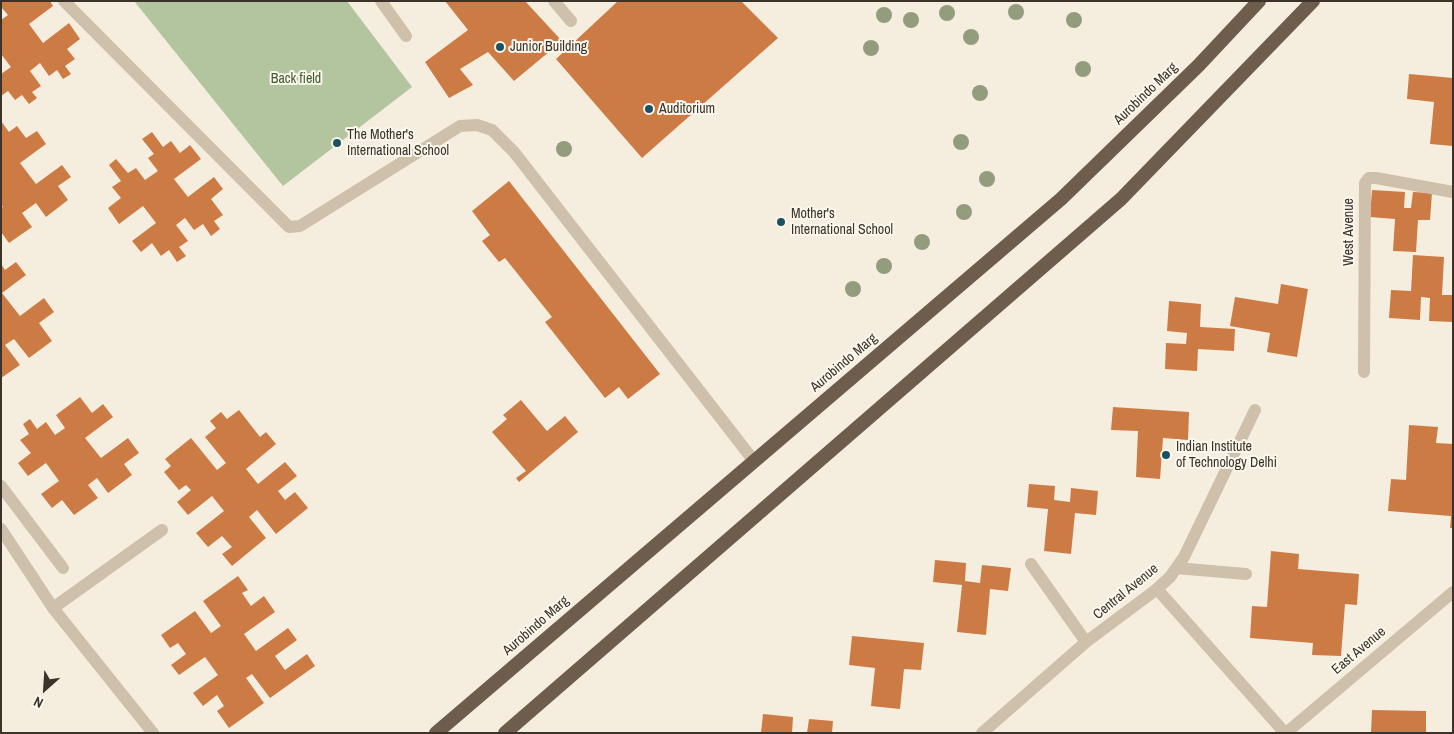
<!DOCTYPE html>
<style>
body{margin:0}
#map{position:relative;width:1454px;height:734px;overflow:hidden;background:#f5eedf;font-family:"Archivo Narrow",sans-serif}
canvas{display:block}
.frame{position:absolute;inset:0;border:2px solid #3b322a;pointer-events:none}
.north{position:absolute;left:20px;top:664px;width:50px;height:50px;-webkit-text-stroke:4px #fbf7ed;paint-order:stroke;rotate:206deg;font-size:14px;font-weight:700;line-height:20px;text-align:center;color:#3b322a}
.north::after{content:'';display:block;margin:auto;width:18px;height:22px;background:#3b322a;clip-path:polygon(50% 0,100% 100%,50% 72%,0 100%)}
</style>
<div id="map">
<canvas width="1454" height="734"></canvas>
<div class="frame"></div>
<div class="north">N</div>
</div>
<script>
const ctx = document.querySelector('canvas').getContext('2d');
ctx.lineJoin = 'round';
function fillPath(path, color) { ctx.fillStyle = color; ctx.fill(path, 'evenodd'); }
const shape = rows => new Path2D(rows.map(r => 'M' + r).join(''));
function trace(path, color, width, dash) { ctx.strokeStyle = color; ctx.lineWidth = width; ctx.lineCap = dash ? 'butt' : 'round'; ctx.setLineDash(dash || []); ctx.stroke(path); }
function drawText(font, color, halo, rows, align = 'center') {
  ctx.font = font + ' "Archivo Narrow",sans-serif'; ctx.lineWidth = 4; ctx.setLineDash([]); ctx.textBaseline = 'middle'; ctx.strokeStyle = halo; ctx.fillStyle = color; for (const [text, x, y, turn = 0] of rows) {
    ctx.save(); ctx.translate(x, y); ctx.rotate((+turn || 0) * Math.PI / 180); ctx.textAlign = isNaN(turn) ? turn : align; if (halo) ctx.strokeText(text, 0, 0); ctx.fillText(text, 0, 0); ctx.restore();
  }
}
fillPath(shape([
 [134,1,347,1,412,87,283,186]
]), '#b2c59e');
fillPath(shape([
 [1,1,50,1,53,6,29,24,43,43,69,23,80,39,67,49,75,59,65,66,71,74,63,79,57,70,49,76,40,63,30,71,41,86,32,92,37,98,29,104,22,95,15,100,8,91,1,96,1,74,11,67,1,54,1,20,8,15,1,7],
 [445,1,525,1,562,41,514,81,488,52,460,69,473,85,449,98,425,62,468,30],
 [618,1,741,1,778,38,642,158,556,59],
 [1409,74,1453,78,1453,146,1430,144,1434,102,1407,99],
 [1,121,9,132,17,126,26,138,37,131,46,144,20,163,36,184,62,165,71,177,58,186,68,200,46,217,36,203,22,213,32,227,9,243,1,232,1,208,3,207,1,204],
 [152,132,163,147,171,141,180,153,190,145,201,159,174,179,188,197,214,177,223,189,211,199,223,215,214,221,220,229,211,236,203,224,194,230,185,218,176,225,188,241,179,247,186,256,177,262,169,250,161,256,152,243,141,252,132,241,156,223,143,206,119,224,108,208,121,198,112,187,121,181,109,165,116,159,128,173,136,168,145,180,158,171,148,158,154,154,142,139],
 [509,181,660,374,628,399,619,387,605,398,545,322,552,317,505,258,499,262,482,241,490,235,472,211],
 [1372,190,1405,192,1404,208,1411,208,1413,192,1432,193,1430,220,1418,220,1416,252,1393,251,1395,219,1370,217],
 [1413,255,1444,257,1442,295,1453,295,1453,322,1429,321,1430,298,1421,297,1420,320,1389,318,1391,290,1411,291],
 [16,262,26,275,2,293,20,316,44,298,54,312,39,323,52,341,29,358,14,339,5,345,20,365,1,378,1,264,5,270],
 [1281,284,1308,289,1297,357,1267,352,1270,333,1230,326,1235,297,1278,304],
 [1169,301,1201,304,1200,327,1235,329,1234,351,1198,349,1197,371,1165,369,1166,343,1186,344,1187,333,1167,331],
 [80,397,92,413,103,404,113,417,85,438,101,458,128,438,139,453,124,464,132,475,108,493,97,478,88,485,98,498,74,515,62,500,52,508,41,494,59,481,46,463,28,476,18,463,31,453,20,440,29,434,23,424,30,419,37,429,46,422,55,435,65,428,56,415],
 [521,400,547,431,565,416,578,432,519,482,516,478,526,471,492,432,507,419,503,415],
 [1113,407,1189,412,1188,440,1163,438,1160,479,1136,477,1138,431,1111,430],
 [239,410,260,437,266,432,276,444,246,469,258,484,285,462,297,476,278,491,285,500,295,492,308,508,276,534,257,510,249,517,266,538,232,566,222,554,232,547,222,536,208,547,196,533,224,511,212,496,188,515,177,502,191,490,186,485,179,490,164,472,171,466,165,459,191,438,217,470,226,463,205,437,216,428,210,421,221,412,227,419],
 [1409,425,1438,427,1436,443,1453,444,1453,528,1450,528,1451,516,1388,511,1391,479,1406,480],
 [1029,484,1055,486,1054,500,1070,502,1071,488,1098,491,1096,515,1075,513,1071,554,1044,551,1048,509,1027,507],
 [1271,551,1299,554,1298,569,1359,574,1357,605,1345,604,1341,656,1312,655,1313,643,1250,638,1252,606,1267,607],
 [935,560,966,563,965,581,980,583,982,565,1011,568,1008,591,990,589,986,635,957,632,962,585,933,582],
 [238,576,248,590,242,593,251,606,264,596,275,612,244,634,256,651,288,628,297,640,275,656,285,670,307,654,315,666,270,698,252,674,246,678,264,703,229,728,217,711,224,706,217,695,203,706,193,693,218,675,205,657,179,675,171,665,186,654,178,643,170,648,161,635,195,611,211,633,221,626,203,601],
 [852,636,924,643,921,670,904,669,900,709,871,706,875,668,849,665],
 [1372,710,1426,711,1426,733,1371,733],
 [763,714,793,717,792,733,761,733],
 [809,719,833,721,832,733,807,733]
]), '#cd7b45');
trace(shape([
 [554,1,571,21],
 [1364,372,1365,183,1369,178,1376,178,1453,192],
 [1,486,63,568],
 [1031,564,1086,642],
 [1176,568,1246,574],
 [1157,589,1285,733],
 [982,733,1086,642,1157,589,1170,577,1184,557,1255,410],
 [1286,733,1453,592]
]), '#cec0aa', 12);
trace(shape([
 [381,1,406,36]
]), '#cec0aa', 12);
trace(shape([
 [64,1,289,227,300,226,460,126,477,125,492,130,514,152,754,461],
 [1,529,53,608,153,733],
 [53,608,162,530]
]), '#cec0aa', 12);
trace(shape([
 [436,733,1061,199,1199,65,1259,1],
 [505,733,1121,199,1313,1]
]), '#6e5d4d', 14);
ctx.fillStyle = '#939d7d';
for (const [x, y] of [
 [1016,12],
 [947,13],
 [884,15],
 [911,20],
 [1074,20],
 [971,37],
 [871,48],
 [1083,69],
 [980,93],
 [961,142],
 [564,149],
 [987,179],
 [964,212],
 [922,242],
 [884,266],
 [853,289]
]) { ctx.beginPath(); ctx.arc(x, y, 8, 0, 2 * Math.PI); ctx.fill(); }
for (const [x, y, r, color] of [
 [500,47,5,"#1c5160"],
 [649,109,5,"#1c5160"],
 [337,143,5,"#1c5160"],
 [781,222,5,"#1c5160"],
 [1166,455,5,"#1c5160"]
]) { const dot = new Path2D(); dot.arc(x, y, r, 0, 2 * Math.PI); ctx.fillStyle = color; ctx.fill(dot); trace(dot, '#fbf7ed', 2); }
drawText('14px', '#3b322a', '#fbf7ed', [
 ["Junior Building",510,47],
 ["Auditorium",659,109],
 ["The Mother's",347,135],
 ["International School",347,151],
 ["Mother's",791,214],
 ["International School",791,230],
 ["Indian Institute",1176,447],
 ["of Technology Delhi",1176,463]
], 'left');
drawText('14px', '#425b2c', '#fbf7ed', [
 ["Back field",296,79]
]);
drawText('14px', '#3b322a', '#fbf7ed', [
 ["Aurobindo Marg",1146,94,-44],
 ["West Avenue",1349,232,-90],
 ["Aurobindo Marg",844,363,-40],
 ["Central Avenue",1126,592,-39],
 ["Aurobindo Marg",536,626,-41],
 ["East Avenue",1359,651,-40]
]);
</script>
